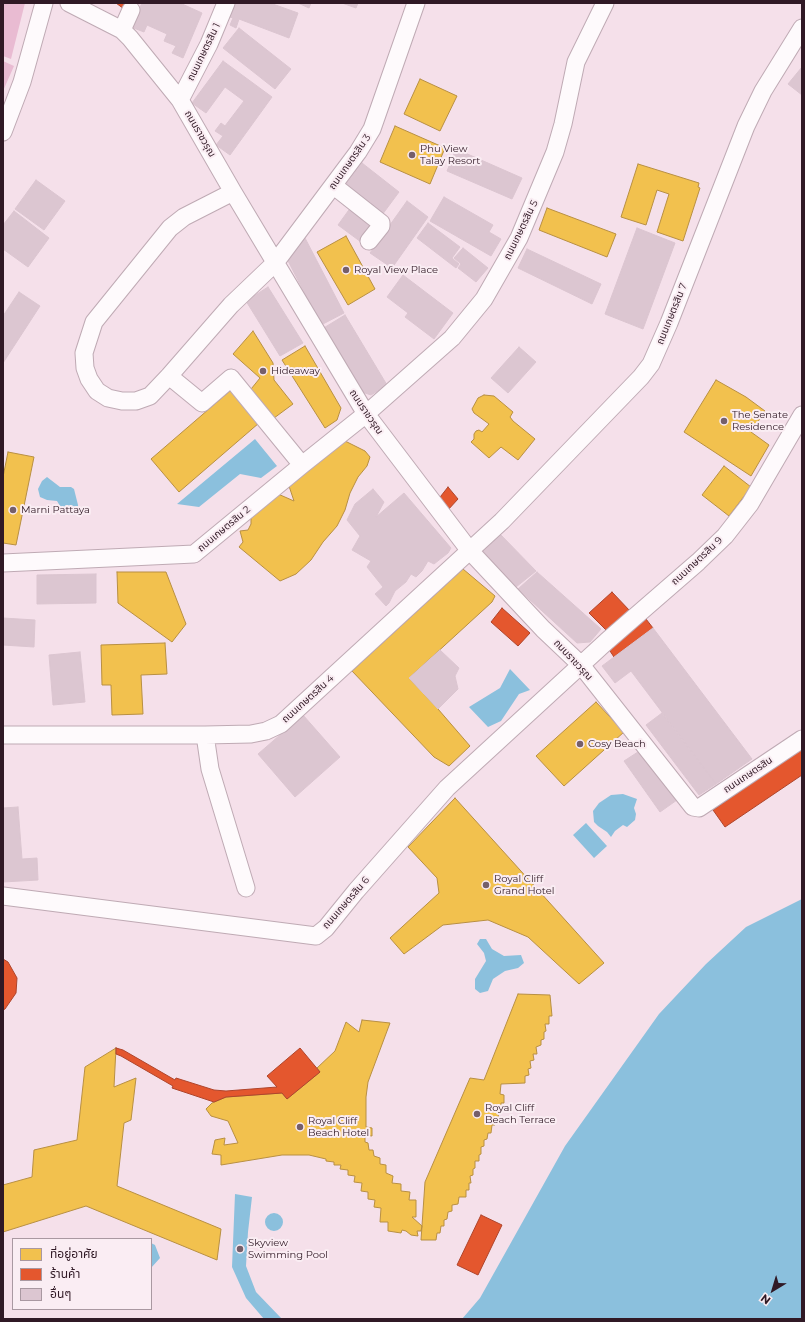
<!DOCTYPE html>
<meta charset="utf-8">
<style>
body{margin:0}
#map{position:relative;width:805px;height:1322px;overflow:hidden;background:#f5e0ea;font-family:Montserrat,"Noto Sans Thai",sans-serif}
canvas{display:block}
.frame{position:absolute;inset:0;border:4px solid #301925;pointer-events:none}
.legend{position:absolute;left:12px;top:1238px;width:140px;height:72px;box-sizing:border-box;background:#faedf3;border:1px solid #a998a1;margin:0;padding:5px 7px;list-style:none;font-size:12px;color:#301925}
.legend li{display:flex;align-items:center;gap:8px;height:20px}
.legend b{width:20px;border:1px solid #a998a1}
.north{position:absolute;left:753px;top:1270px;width:40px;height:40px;-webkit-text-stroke:3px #faedf3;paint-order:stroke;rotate:218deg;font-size:11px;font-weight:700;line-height:16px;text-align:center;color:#301925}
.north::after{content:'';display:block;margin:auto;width:14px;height:18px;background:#301925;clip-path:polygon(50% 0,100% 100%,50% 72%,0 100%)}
</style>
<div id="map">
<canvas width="805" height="1322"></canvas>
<div class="frame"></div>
<ul class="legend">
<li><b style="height:11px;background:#f2c14e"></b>ที่อยู่อาศัย</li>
<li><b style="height:11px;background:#e4572e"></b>ร้านค้า</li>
<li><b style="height:11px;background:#dcc6d1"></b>อื่นๆ</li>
</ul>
<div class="north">N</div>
</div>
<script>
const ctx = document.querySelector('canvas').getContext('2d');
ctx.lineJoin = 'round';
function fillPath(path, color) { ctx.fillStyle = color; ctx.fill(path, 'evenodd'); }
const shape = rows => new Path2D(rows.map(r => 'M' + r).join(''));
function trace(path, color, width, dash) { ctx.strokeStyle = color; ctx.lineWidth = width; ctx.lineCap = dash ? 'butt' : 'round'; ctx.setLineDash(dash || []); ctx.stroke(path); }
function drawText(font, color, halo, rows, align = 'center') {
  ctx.font = font + ' Montserrat,"Noto Sans Thai",sans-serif'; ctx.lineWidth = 4; ctx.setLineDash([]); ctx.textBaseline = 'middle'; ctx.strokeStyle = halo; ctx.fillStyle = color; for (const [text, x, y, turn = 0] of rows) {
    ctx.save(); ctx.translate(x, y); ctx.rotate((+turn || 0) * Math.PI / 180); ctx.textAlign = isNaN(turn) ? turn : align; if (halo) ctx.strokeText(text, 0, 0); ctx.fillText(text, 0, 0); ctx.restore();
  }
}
fillPath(shape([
 [3,3,25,3,11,59,3,56],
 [3,61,14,66,3,91]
]), '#e9bbd2');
fillPath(shape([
 [255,439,277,466,261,478,240,474,199,507,177,504],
 [47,477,60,487,71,487,74,489,78,505,78,513,72,515,60,506,57,501,47,500,40,497,38,489,42,481],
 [510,669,530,690,519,694,501,721,488,727,469,707,500,688],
 [623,794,637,799,634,808,636,814,635,820,627,827,623,825,615,831,611,837,607,832,598,826,594,822,593,811,599,803,611,795],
 [586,823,607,846,594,858,573,835],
 [802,899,802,1319,462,1319,480,1298,565,1146,659,1014,706,964,746,927],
 [480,939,486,939,492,949,504,956,521,955,524,963,518,968,505,971,493,979,488,991,480,993,475,989,475,979,486,961,484,953,477,944],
 [235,1194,252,1197,248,1232,246,1266,256,1292,282,1319,264,1319,246,1298,232,1267],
 '265 1222a9 9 0 1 1 18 0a9 9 0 1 1-18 0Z',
 [151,1243,155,1245,160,1258,151,1268]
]), '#8bc0dd');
const homes = shape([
 [420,79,457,96,440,131,404,114,420,79],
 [395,126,445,148,430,184,380,162,395,126],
 [638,164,699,183,698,187,700,188,683,241,657,232,669,194,657,190,646,225,621,217,638,164],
 [547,208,616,234,607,257,539,230,547,208],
 [346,236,375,289,348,305,317,252,346,236],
 [253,331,273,363,274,380,293,404,270,421,247,394,260,378,233,354,253,331],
 [305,346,341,408,337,420,325,428,282,360,305,346],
 [716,380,746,397,765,411,751,432,769,445,751,476,684,432,716,380],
 [231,390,259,423,179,492,151,459,231,390],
 [484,395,494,396,513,412,510,417,513,421,535,439,518,460,501,447,489,458,471,442,474,439,474,434,476,431,479,430,482,432,489,424,474,413,472,409,478,398,484,395],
 [343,440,365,451,370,457,367,466,358,477,350,493,345,510,337,526,323,542,311,560,296,574,280,581,239,547,243,542,240,531,248,530,251,524,251,516,278,494,294,501,289,486,343,440],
 [8,452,34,457,16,545,3,543,3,477,8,452],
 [724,466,751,487,729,516,702,495,724,466],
 [463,569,495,596,492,602,409,678,438,709,470,746,449,766,434,757,352,671,463,569],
 [117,572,166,572,186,624,172,642,118,603,117,572],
 [165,643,167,674,141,675,143,714,112,715,111,685,102,685,101,645,165,643],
 [596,702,624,732,564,786,536,756,596,702],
 [455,798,604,963,579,984,528,937,488,920,443,925,404,954,390,938,439,893,437,878,408,847,455,798],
 [518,994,550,995,552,1016,549,1016,549,1024,545,1024,546,1031,544,1032,544,1039,541,1040,541,1045,536,1047,537,1054,533,1054,534,1060,530,1061,531,1068,528,1069,529,1075,525,1076,525,1083,501,1084,500,1094,504,1095,504,1103,501,1103,501,1110,499,1110,498,1118,495,1118,495,1125,492,1125,491,1133,488,1133,487,1139,484,1140,484,1146,481,1147,481,1154,479,1155,479,1161,475,1161,475,1168,473,1169,473,1175,470,1176,471,1183,469,1183,469,1190,466,1190,466,1197,459,1197,458,1204,452,1205,452,1211,448,1212,447,1219,444,1220,444,1226,441,1226,440,1233,437,1233,436,1240,421,1240,425,1182,470,1078,484,1080,518,994],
 [362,1020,390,1023,368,1082,366,1097,366,1127,372,1128,372,1136,365,1135,365,1142,368,1143,369,1150,373,1150,374,1156,380,1158,380,1164,386,1165,386,1173,393,1176,392,1183,401,1184,401,1191,410,1192,409,1200,416,1200,416,1217,412,1217,422,1226,421,1231,417,1231,418,1236,411,1235,406,1231,402,1230,401,1233,388,1231,388,1222,380,1222,381,1208,374,1207,375,1200,368,1199,368,1192,361,1191,362,1183,354,1182,355,1176,348,1175,348,1170,340,1169,341,1165,334,1165,334,1162,326,1161,326,1159,309,1155,282,1155,221,1165,221,1155,212,1154,215,1140,225,1138,224,1145,238,1143,228,1121,211,1116,206,1109,212,1103,226,1097,282,1093,287,1099,320,1072,317,1068,335,1051,346,1022,359,1032,362,1020],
 [116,1048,114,1087,136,1078,131,1120,124,1123,117,1186,221,1229,217,1260,86,1206,3,1232,3,1185,32,1177,34,1150,77,1140,85,1067,116,1048]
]);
fillPath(homes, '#f2c14e');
trace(homes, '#b88f42', 1);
const shops = shape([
 [116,3,133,3,128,12,116,3],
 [448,487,458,499,447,511,437,501,448,487],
 [612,592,630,611,608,632,589,613,612,592],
 [502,608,530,633,518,646,491,622,502,608],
 [646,619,653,628,614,657,608,648,646,619],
 [802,749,802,775,725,827,713,810,802,749],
 [3,959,8,962,17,978,16,993,5,1009,3,1010,3,959],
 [116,1048,123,1050,175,1080,176,1078,214,1090,226,1091,277,1087,267,1076,300,1048,320,1072,287,1099,282,1093,226,1097,214,1102,172,1088,173,1086,121,1056,116,1054,116,1048],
 [481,1215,502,1225,478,1275,457,1265,481,1215]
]);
fillPath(shops, '#e4572e');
trace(shops, '#ae442b', 1);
const building = shape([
 [142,3,180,3,202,13,183,58,172,53,176,46,164,41,167,34,147,25,144,32,131,27,142,3],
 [231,3,270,3,298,13,289,38,239,19,236,28,230,25,233,18,227,16,231,3],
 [298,3,311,3,309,8,298,3],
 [342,3,358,3,356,8,342,3],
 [239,28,291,69,275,89,223,48,239,28],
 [223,61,272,97,230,155,216,145,223,136,215,131,221,123,225,126,244,101,225,87,206,113,192,103,223,61],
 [802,67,802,95,788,84,802,67],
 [456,149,522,178,512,199,447,171,456,149],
 [362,163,399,192,382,215,344,187,362,163],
 [36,180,65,201,44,230,15,209,36,180],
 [444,197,493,225,489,232,501,239,491,256,430,221,444,197],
 [407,201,428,217,392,268,370,253,407,201],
 [351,207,374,224,361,242,338,225,351,207],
 [14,211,49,238,28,267,3,249,3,225,14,211],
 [428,223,460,247,452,258,459,264,456,268,417,238,428,223],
 [637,228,675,243,643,329,605,314,637,228],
 [305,238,344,313,321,325,285,255,305,238],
 [463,248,488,268,476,282,458,268,461,264,454,258,463,248],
 [527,249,601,284,592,304,518,268,527,249],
 [403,275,453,313,434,339,405,317,408,313,387,297,403,275],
 [268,287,303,343,280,356,246,301,268,287],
 [19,292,40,306,3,363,3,316,19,292],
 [345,315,387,385,371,395,362,392,322,329,345,315],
 [519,347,536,362,508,393,491,378,519,347],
 [373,489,384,502,376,517,404,493,451,548,448,553,434,564,428,561,422,571,416,577,411,574,406,582,395,591,389,603,386,606,375,594,383,587,367,567,371,561,352,550,360,536,347,520,355,504,373,489],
 [499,533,536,571,516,587,480,550,499,533],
 [537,572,601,629,590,642,577,643,518,589,537,572],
 [96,574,96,603,37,604,37,575,96,574],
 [3,618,35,620,34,647,3,645,3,618],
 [653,628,752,759,716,784,631,671,615,683,602,666,653,628],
 [440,650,459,668,455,676,458,689,438,709,409,678,440,650],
 [80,652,85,702,53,705,49,655,80,652],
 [662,713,716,784,699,795,646,725,662,713],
 [303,715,340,757,295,797,258,754,303,715],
 [641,750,677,800,660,812,624,761,641,750],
 [18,807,22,859,37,858,38,880,3,882,3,808,18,807]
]);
fillPath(building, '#dcc6d1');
trace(building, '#dbc5d0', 1);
const minor = shape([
 [69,3,122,30,130,38,180,100,233,192,366,414,470,551,543,629,581,665,693,807,699,808,802,739],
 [122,30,131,10],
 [180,100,209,44,226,3],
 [3,132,22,82,44,3],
 [334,186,381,223,381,226,369,241],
 [233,192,184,217,170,228,94,322,84,353,85,368,89,379,97,391,108,398,122,401,136,401,150,396,169,376,231,305,275,263,358,152,372,129,416,3],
 [169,376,202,403,231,378,302,465],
 [3,563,194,554,302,465,366,414,452,338,484,299,519,238,555,152,563,124,576,62,605,3],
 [3,735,205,735,251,734,266,731,281,724,502,521,641,377,651,364,669,323,746,126,763,91,802,28],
 [205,735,210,769,246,888],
 [3,896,316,936,326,928,356,891,447,788,607,641,698,562,725,536,750,504,802,415]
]);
trace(minor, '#bfaab4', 19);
trace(minor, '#fefafc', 17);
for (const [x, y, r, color] of [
 [412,155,4,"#755f6a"],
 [346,270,4,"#755f6a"],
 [263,371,4,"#755f6a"],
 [724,421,4,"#755f6a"],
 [13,510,4,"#755f6a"],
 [580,744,4,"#755f6a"],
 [486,885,4,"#755f6a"],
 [477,1114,4,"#755f6a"],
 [300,1127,4,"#755f6a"],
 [240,1249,4,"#755f6a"]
]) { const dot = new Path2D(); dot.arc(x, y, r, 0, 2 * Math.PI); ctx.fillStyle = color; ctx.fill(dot); trace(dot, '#faedf3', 1.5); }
drawText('10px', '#301925', '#faedf3', [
 ["ถนนเกษตรสิน 1",204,52,-64],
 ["ถนนราชวรุณ",200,134,60],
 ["ถนนเกษตรสิน 3",350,162,-55],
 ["ถนนเกษตรสิน 5",521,230,-64],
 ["ถนนเกษตรสิน 7",672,314,-68],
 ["ถนนราชวรุณ",366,412,56],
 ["ถนนเกษตรสิน 2",224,529,-40],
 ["ถนนเกษตรสิน 9",697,561,-43],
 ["ถนนราชวรุณ",573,660,47],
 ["ถนนเกษตรสิน 4",308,699,-42],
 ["ถนนเกษตรสิน",748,775,-34],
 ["ถนนเกษตรสิน 6",346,903,-49]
]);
drawText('10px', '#301925', '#faedf3', [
 ["Phu View",420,149],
 ["Talay Resort",420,161],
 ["Royal View Place",354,270],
 ["Hideaway",271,371],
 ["The Senate",732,415],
 ["Residence",732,427],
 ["Marni Pattaya",21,510],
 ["Cosy Beach",588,744],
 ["Royal Cliff",494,879],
 ["Grand Hotel",494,891],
 ["Royal Cliff",485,1108],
 ["Beach Terrace",485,1120],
 ["Royal Cliff",308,1121],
 ["Beach Hotel",308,1133],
 ["Skyview",248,1243],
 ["Swimming Pool",248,1255]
], 'left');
</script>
